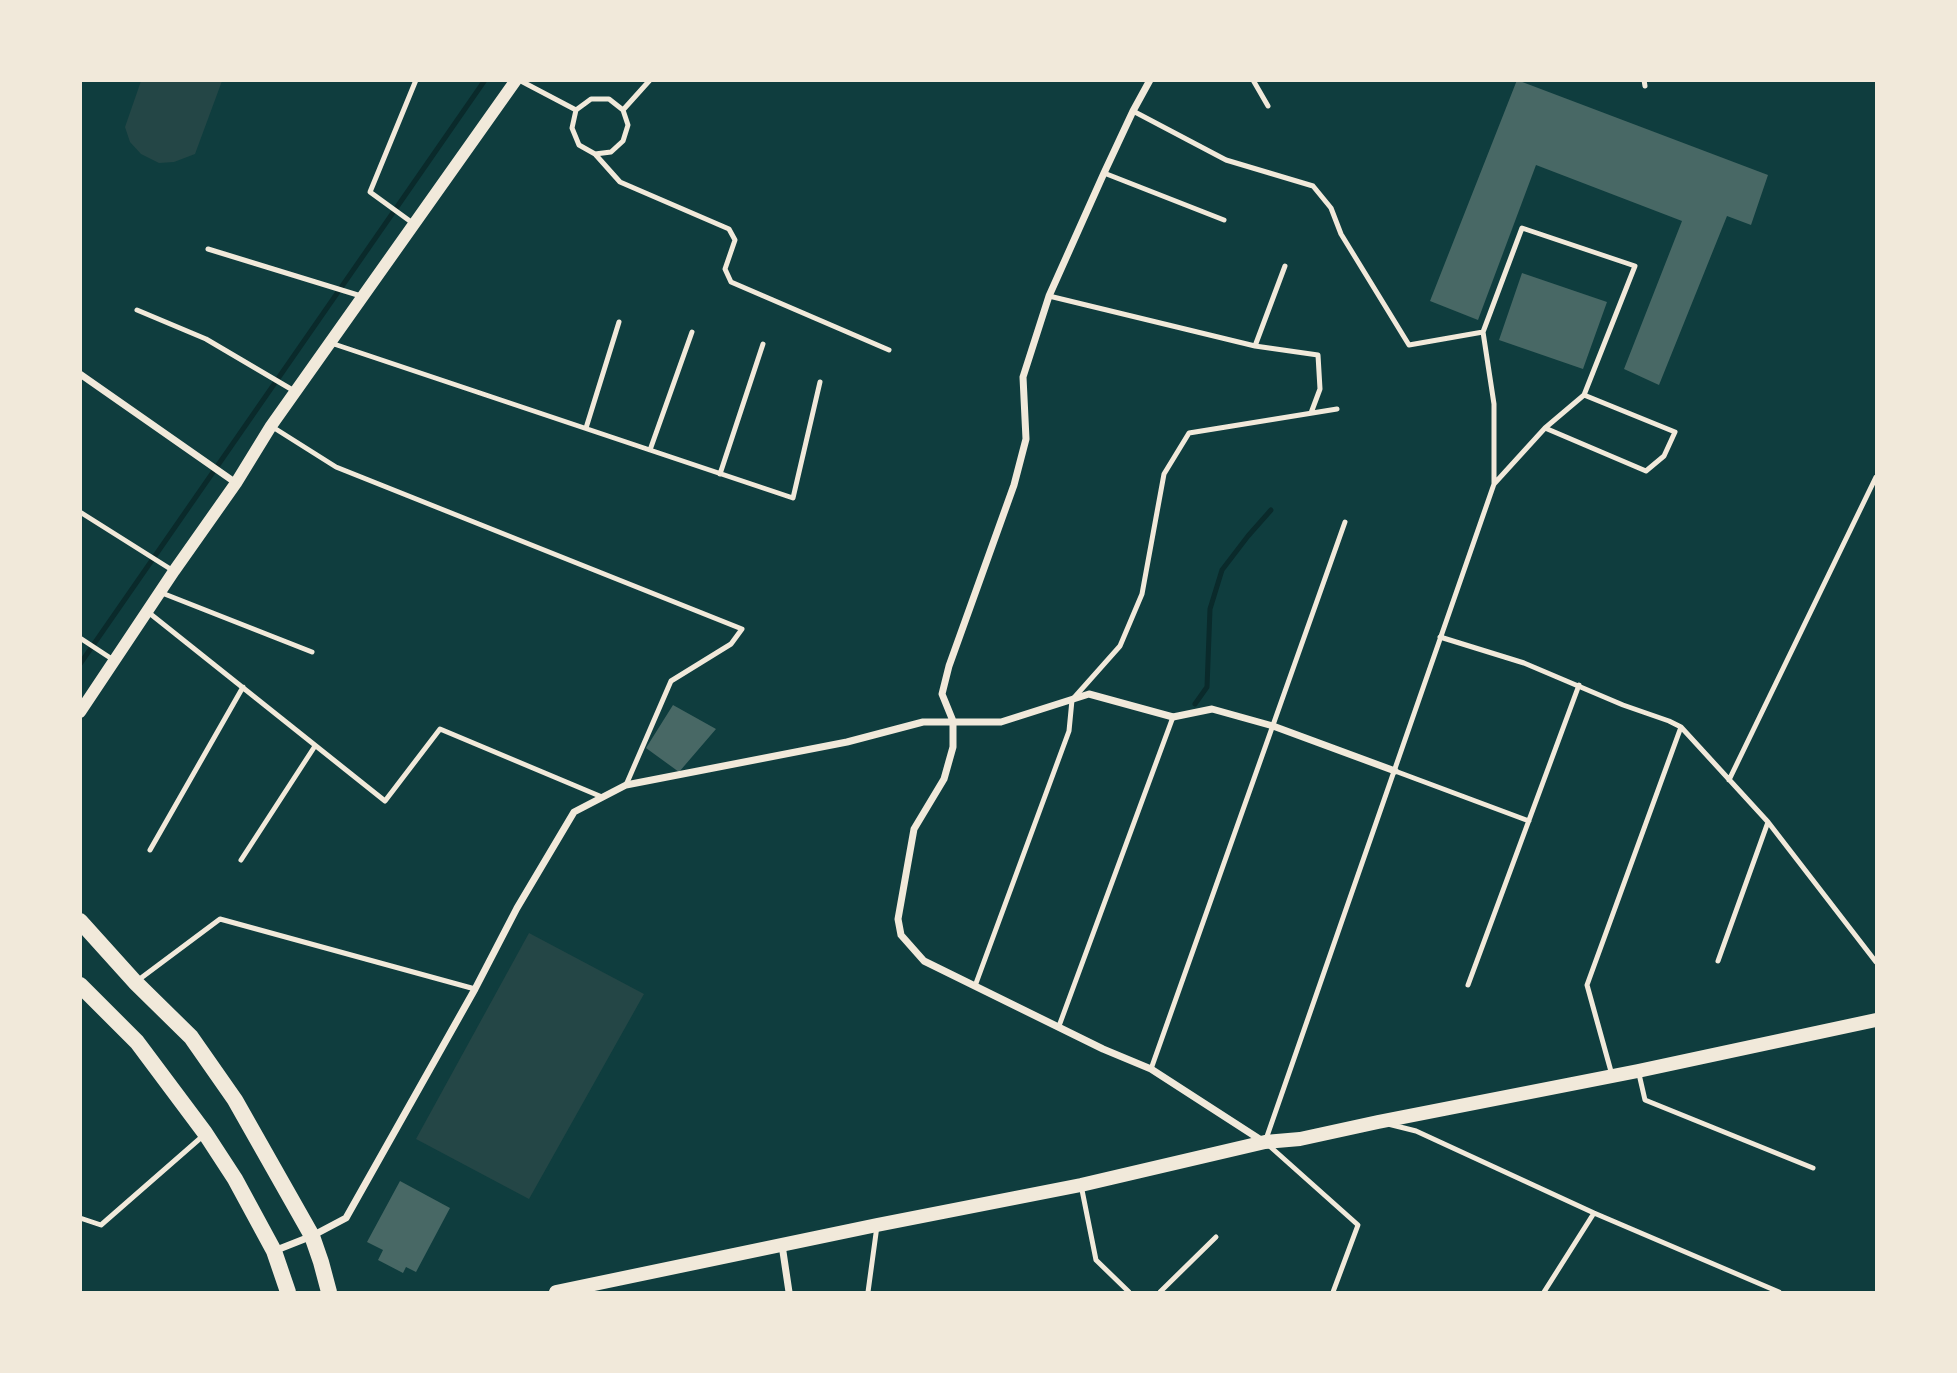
<!DOCTYPE html>
<style>
body{margin:0}
#map{position:relative;width:1957px;height:1373px;overflow:hidden;background:#0f3d3e;font-family:"Titillium Web",sans-serif}
canvas{display:block}
.frame{position:absolute;inset:0;border:82px solid #f1e9da;pointer-events:none}
</style>
<div id="map">
<canvas width="1957" height="1373"></canvas>
<div class="frame"></div>
</div>
<script>
const ctx = document.querySelector('canvas').getContext('2d');
ctx.lineJoin = 'round';
function fillPath(path, color) { ctx.fillStyle = color; ctx.fill(path, 'evenodd'); }
const shape = rows => new Path2D(rows.map(r => 'M' + r).join(''));
function trace(path, color, width, dash) { ctx.strokeStyle = color; ctx.lineWidth = width; ctx.lineCap = dash ? 'butt' : 'round'; ctx.setLineDash(dash || []); ctx.stroke(path); }
fillPath(shape([
 [141,81,222,81,195,154,174,162,159,163,141,154,130,142,125,127],
 [529,933,644,994,529,1199,416,1139]
]), '#244646');
trace(shape([
 [80,664,485,80],
 [1195,704,1207,687,1210,609,1222,570,1248,536,1271,510]
]), '#0a2a2b', 5);
fillPath(shape([
 [1517,80,1768,175,1751,225,1727,216,1659,385,1624,369,1682,221,1536,165,1478,320,1430,301],
 [1522,273,1607,302,1583,369,1499,340],
 [673,705,716,729,679,772,646,748],
 [400,1181,450,1208,416,1272,406,1267,403,1273,378,1260,383,1250,367,1242]
]), '#486865');
trace(shape([
 [519,80,576,110],
 [1253,80,1268,106],
 [1644,80,1645,86],
 [623,110,650,80],
 [1133,111,1226,160,1313,186,1331,208,1341,234,1409,345,1483,332],
 [595,154,611,152,623,141,628,125,623,110,609,99,591,99,576,110,572,128,579,145,595,154,620,182,729,229,735,240,725,269,731,282,889,350],
 [1104,173,1224,220],
 [414,224,370,192,416,80],
 [208,249,361,296],
 [1049,296,1255,346,1318,355,1320,389,1311,413],
 [137,310,206,339,296,392],
 [331,343,793,498,820,382],
 [1255,346,1285,266],
 [271,426,336,467,742,629,731,644,671,681,626,785],
 [586,428,619,322],
 [1545,428,1646,471,1664,456,1675,432,1584,395],
 [650,450,692,332],
 [720,474,763,344],
 [80,512,172,570],
 [162,593,312,652],
 [148,612,385,801,440,729,602,797],
 [1440,637,1524,663,1623,705,1669,721,1681,727,1768,822,1876,962],
 [80,638,115,661],
 [1395,771,1529,821],
 [1729,780,1876,477],
 [150,850,243,687],
 [241,860,315,746],
 [1718,961,1768,822],
 [137,981,220,919,475,989],
 [1468,985,1579,685],
 [975,986,1069,731,1072,700,1120,646,1142,594,1164,474,1189,433,1337,409],
 [1059,1026,1173,717],
 [1151,1069,1345,522],
 [1639,1074,1645,1100,1813,1168],
 [1612,1075,1587,985,1681,727],
 [1388,1124,1416,1131,1594,1213,1779,1292],
 [1081,1185,1096,1260,1129,1292],
 [80,1218,101,1225,204,1135],
 [868,1292,877,1226],
 [1160,1292,1216,1237],
 [1333,1292,1358,1225,1265,1142,1494,484,1494,404,1483,332,1522,228,1635,266,1584,395,1545,428,1494,484],
 [1544,1292,1594,1213]
]), '#f1e9da', 5);
trace(shape([
 [1150,80,1133,111,1104,173,1049,296,1023,377,1026,439,1014,485,949,666,942,694,953,721,953,747,944,779,914,829,898,919,901,935,924,961,1103,1049,1151,1069,1264,1142],
 [80,374,236,483],
 [782,1245,789,1292],
 [274,1251,312,1236,346,1218,475,989,517,908,574,812,626,785,847,742,923,722,1001,722,1089,694,1173,717,1212,709,1273,726,1395,771]
]), '#f1e9da', 7);
trace(shape([
 [80,712,174,571,236,483,271,426,516,80]
]), '#f1e9da', 12);
trace(shape([
 [556,1292,877,1225,1081,1185,1265,1142,1300,1139,1378,1122,1638,1071,1876,1020]
]), '#f1e9da', 14);
trace(shape([
 [80,921,135,982,191,1037,235,1100,312,1236,321,1262,329,1292],
 [80,985,137,1042,205,1133,235,1179,274,1251,288,1292]
]), '#f1e9da', 16);
</script>
